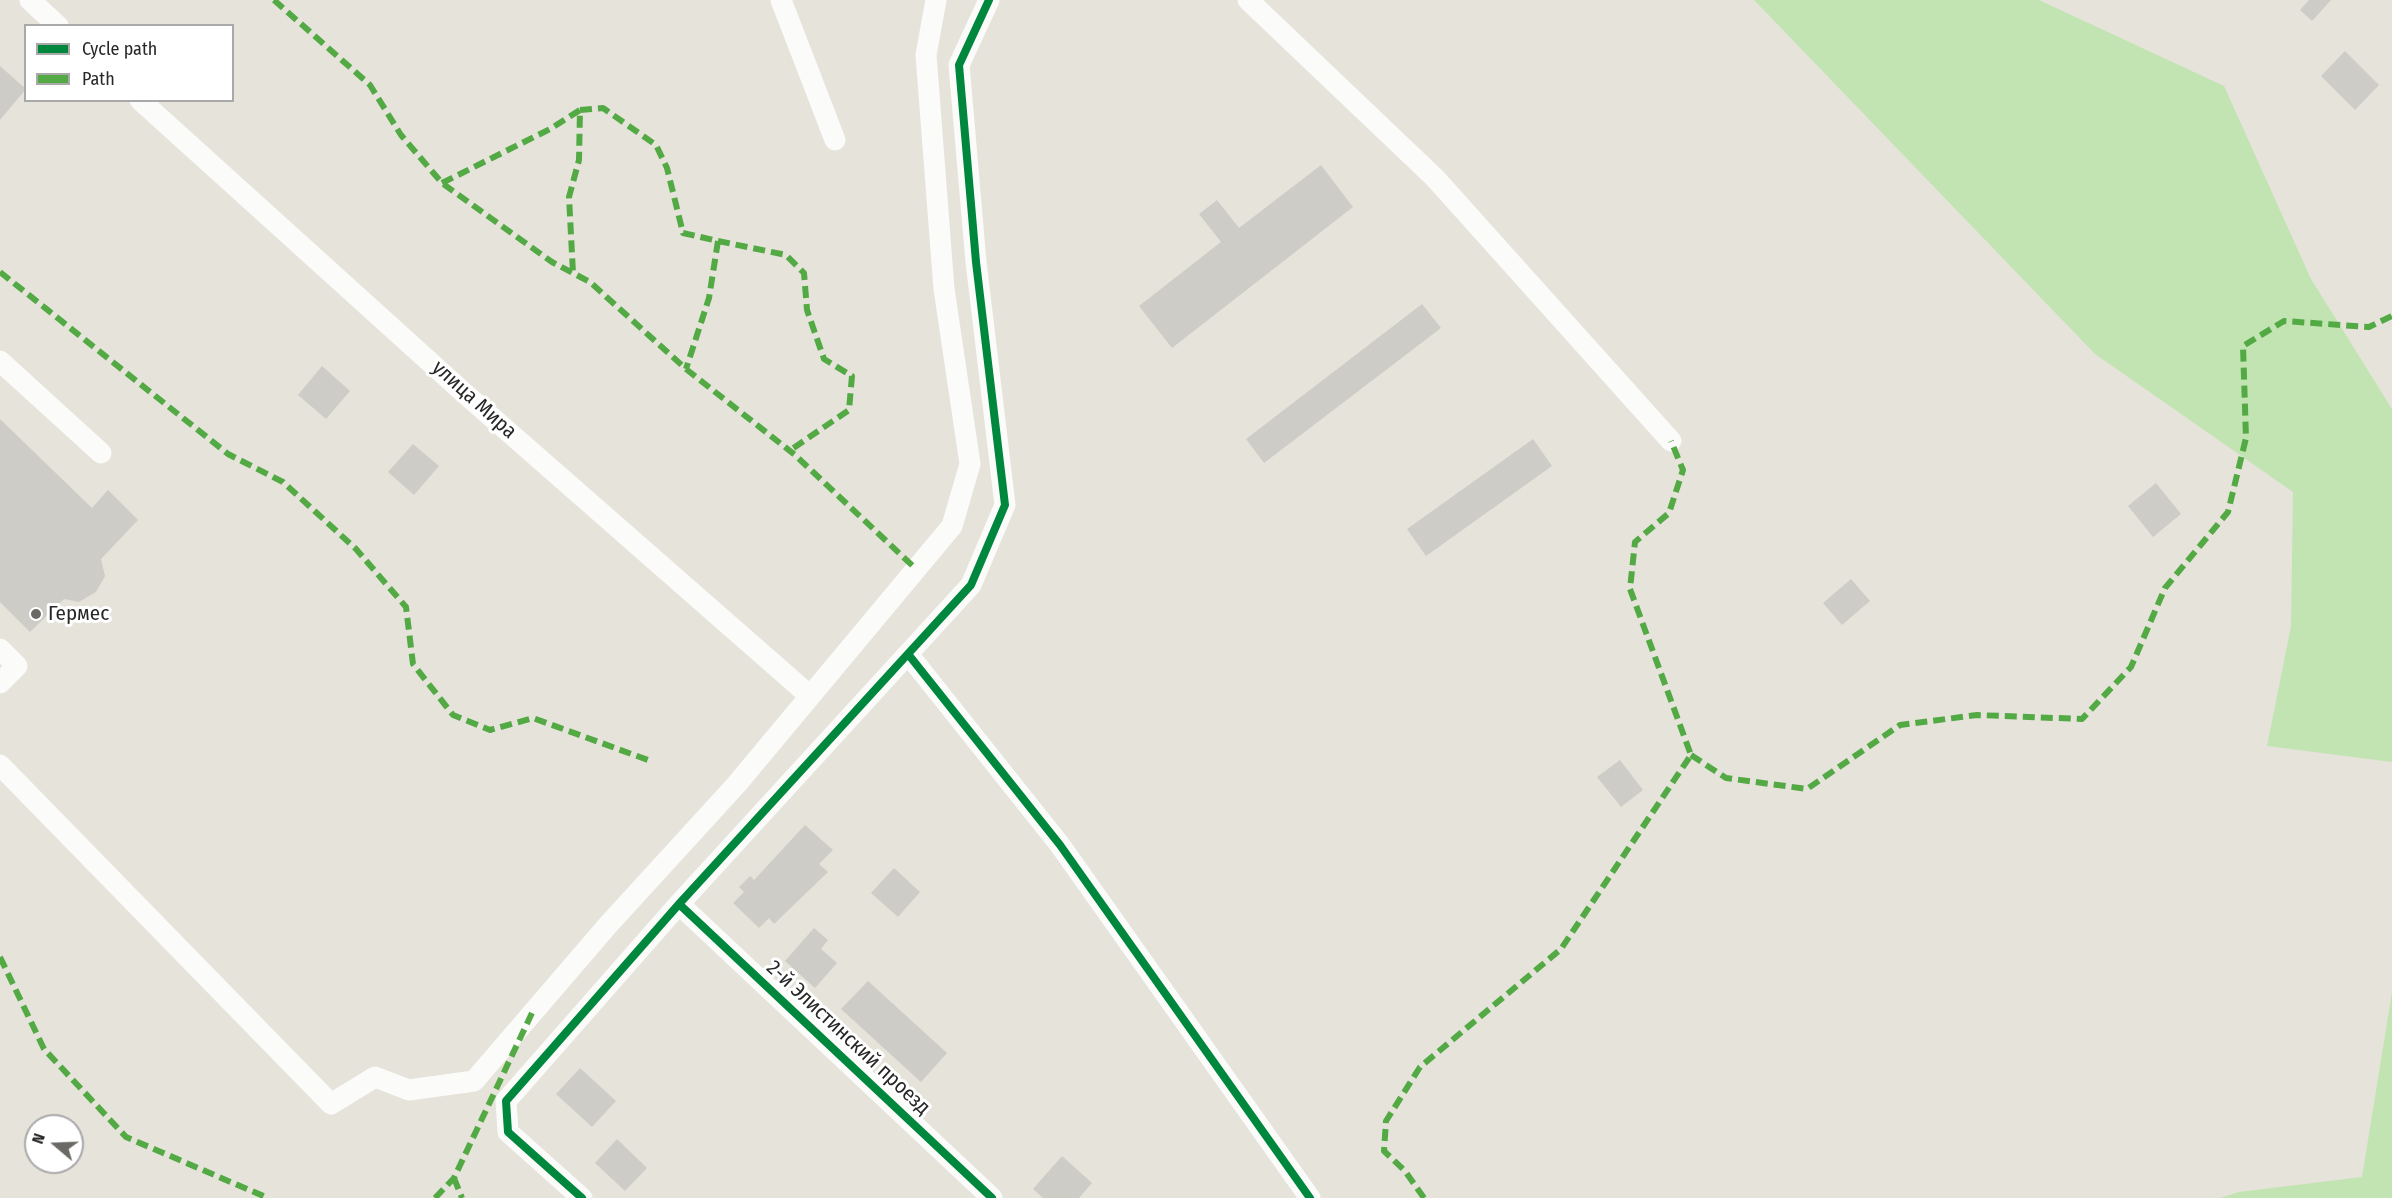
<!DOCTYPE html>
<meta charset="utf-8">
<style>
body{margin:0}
#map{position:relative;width:2392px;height:1198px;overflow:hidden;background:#e6e3db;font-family:"Fira Sans Condensed",sans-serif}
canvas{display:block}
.legend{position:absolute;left:24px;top:24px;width:210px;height:78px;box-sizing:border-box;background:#fff;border:2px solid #a9a9a9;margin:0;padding:8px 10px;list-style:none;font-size:18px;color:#272727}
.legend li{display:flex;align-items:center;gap:12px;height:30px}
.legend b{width:30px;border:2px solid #a9a9a9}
.north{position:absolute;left:24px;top:1114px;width:60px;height:60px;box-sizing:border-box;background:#fff;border:2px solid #a9a9a9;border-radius:50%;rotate:289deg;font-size:16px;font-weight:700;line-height:24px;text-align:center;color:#272727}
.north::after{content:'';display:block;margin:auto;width:21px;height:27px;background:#6a6966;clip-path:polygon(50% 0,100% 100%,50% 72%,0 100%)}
</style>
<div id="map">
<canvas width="2392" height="1198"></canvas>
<ul class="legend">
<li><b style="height:8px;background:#00873e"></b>Cycle path</li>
<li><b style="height:8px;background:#53aa44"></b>Path</li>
</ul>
<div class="north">N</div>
</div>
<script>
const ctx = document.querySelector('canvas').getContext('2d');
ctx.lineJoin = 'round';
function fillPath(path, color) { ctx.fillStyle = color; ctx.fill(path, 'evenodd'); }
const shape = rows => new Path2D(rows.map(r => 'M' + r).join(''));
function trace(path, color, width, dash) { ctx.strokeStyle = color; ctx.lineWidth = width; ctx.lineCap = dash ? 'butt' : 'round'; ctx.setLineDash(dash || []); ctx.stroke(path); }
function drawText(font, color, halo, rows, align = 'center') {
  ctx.font = font + ' "Fira Sans Condensed",sans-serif'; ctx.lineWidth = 6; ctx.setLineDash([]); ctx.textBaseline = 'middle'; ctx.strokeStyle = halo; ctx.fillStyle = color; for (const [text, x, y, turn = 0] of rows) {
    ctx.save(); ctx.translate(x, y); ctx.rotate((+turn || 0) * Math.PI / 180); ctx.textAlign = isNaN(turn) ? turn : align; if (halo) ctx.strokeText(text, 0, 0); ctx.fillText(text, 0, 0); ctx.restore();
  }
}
fillPath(shape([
 [1754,0,2039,0,2224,86,2311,279,2392,409,2392,762,2267,746,2291,626,2293,492,2095,354],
 [2392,992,2392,1198,2220,1198,2239,1192,2362,1177]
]), '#c2e4b2');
fillPath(shape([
 [2309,0,2331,0,2312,21,2300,10],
 [2345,51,2379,85,2355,110,2321,76],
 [0,66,26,89,0,120],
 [1321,165,1353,207,1172,348,1139,306,1221,242,1199,214,1217,200,1239,228],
 [1422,304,1441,328,1264,463,1246,439],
 [322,366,350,391,326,419,298,395],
 [0,419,92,508,108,490,138,520,101,559,105,576,96,592,79,602,64,599,30,632,0,602],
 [1533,439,1552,466,1426,556,1407,529],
 [413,444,439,466,414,495,388,472],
 [2156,483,2181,514,2153,537,2128,506],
 [1851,579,1870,601,1842,625,1823,603],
 [1620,760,1643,790,1621,807,1597,777],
 [805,825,833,850,819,864,828,872,774,924,769,918,759,928,733,903,744,892,739,887,750,876,754,880],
 [894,868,920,892,898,917,871,893],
 [814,928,828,940,821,949,837,963,815,988,785,961],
 [868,981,947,1053,921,1082,841,1009],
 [580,1068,616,1101,592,1127,556,1094],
 [617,1139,647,1168,625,1191,595,1163],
 [1062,1156,1092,1183,1079,1198,1043,1198,1033,1189]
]), '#ceccc7');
trace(shape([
 [30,0,58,26],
 [781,0,835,140],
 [1248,0,1435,178,1671,441],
 [140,100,463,392,810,696],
 [0,361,101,453],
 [0,649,17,666,0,683],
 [908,654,1060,845,1310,1198],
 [0,765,331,1104,375,1077,409,1090,474,1081,608,925,736,785,952,526,970,464,944,289,926,55,936,0],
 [679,904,992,1198],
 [582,1198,508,1132,506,1101,679,904,971,585,1005,505,976,262,959,65,989,0]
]), '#fbfbfa', 21);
trace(shape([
 [274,0,370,85,401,135,442,183,552,262,590,282,686,369,795,455,916,569],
 [580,110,603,108,656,145,667,168,683,233,718,241,709,298,686,369],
 [442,183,550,129,580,110,579,160,569,197,573,273],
 [718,241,786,255,804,273,807,310,824,359,852,376,849,410,789,451],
 [0,272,228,454,283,482,356,549,406,607,413,664,453,715,490,730,533,718,648,760],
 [1691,755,1726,778,1807,789,1900,725,1977,715,2082,719,2131,667,2165,588,2228,512,2246,438,2243,346,2284,321,2369,327,2392,316],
 [0,957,44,1049,126,1137,268,1198],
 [454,1178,462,1198],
 [435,1198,454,1178,532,1013],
 [1424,1198,1405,1171,1384,1151,1386,1121,1420,1067,1561,949,1691,755,1630,589,1635,542,1669,513,1683,470,1671,441]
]), '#53aa44', 6, [12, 6]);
trace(shape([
 [908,654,1060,845,1310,1198],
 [679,904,992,1198],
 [582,1198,508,1132,506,1101,679,904,971,585,1005,505,976,262,959,65,989,0]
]), '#00873e', 8);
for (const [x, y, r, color] of [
 [36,614,6,"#6a6966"]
]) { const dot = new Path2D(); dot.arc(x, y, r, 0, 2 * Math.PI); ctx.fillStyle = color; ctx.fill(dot); trace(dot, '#fff', 2); }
drawText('21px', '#272727', '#fff', [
 ["улица Мира",474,400,42],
 ["2-й Элистинский проезд",848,1038,43]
]);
drawText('21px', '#272727', '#fff', [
 ["Гермес",48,614]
], 'left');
</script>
